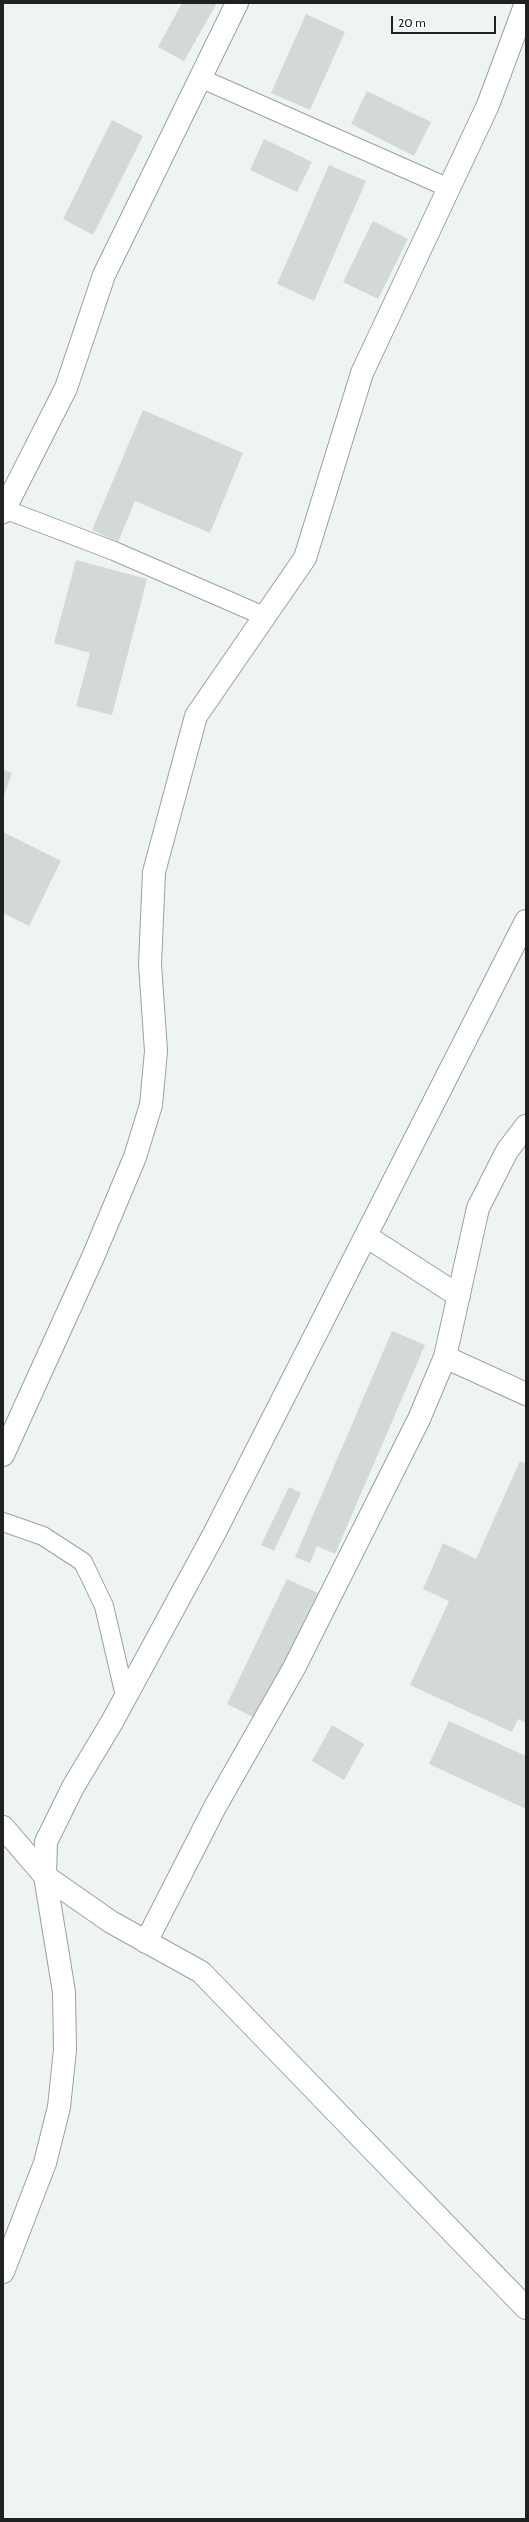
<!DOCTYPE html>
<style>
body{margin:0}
#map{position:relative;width:529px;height:2522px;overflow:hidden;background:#eef4f3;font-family:Cabin,sans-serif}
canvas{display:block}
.frame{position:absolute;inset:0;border:4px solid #202222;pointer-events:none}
.scale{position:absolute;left:391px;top:16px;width:105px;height:18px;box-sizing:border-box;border:2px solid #202222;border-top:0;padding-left:5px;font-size:12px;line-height:14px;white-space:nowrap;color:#202222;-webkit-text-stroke:3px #fff;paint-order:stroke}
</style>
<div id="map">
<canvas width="529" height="2522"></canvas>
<div class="frame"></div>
<div class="scale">20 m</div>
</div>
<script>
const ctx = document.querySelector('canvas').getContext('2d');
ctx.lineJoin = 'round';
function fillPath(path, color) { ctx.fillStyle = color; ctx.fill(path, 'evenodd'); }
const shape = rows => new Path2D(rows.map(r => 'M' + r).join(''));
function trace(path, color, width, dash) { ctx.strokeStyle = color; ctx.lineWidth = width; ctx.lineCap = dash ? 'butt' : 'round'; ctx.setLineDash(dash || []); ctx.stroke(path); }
fillPath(shape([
 [182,3,217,3,184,61,158,47],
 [306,14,345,32,310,110,271,93],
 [367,91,431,122,414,156,351,124],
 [112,120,143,136,93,235,63,219],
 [264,139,312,162,297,192,250,170],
 [329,165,366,181,314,301,277,284],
 [373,221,408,239,378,299,343,282],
 [143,410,243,453,210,533,135,501,118,542,92,530],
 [76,560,147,579,112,715,76,706,90,653,54,643],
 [3,769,12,773,3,798],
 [3,832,61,861,29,926,3,913],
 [392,1331,425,1345,335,1554,317,1546,310,1563,295,1557],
 [520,1461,526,1464,526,1723,518,1719,512,1732,410,1685,449,1601,423,1589,443,1543,476,1559],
 [289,1487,301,1493,274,1551,261,1545],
 [287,1579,318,1593,257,1719,227,1704],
 [449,1721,526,1756,526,1809,429,1764],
 [332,1725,364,1744,344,1780,312,1761]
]), '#d3d9d8');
const service = shape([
 [200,78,449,188],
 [4,509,114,551,266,617],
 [3,1522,43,1536,83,1562,104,1606,125,1696]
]);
const minor = shape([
 [3,512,66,388,104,275,237,3],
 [366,1236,459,1296],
 [445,1357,526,1394],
 [3,1455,93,1257,135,1157,151,1105,156,1051,150,964,154,872,196,716,305,558,362,373,488,105,526,3],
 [3,1827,45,1876,111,1922,201,1972,526,2308],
 [146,1942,215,1807,294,1668,419,1419,445,1357,478,1208,507,1151,526,1126],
 [3,2272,45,2163,59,2107,65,2050,64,1992,45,1876,46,1842,73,1787,112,1722,214,1534,526,921]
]);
trace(service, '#9ba0a0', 20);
trace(minor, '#9ba0a0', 24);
trace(service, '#fff', 18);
trace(minor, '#fff', 22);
</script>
